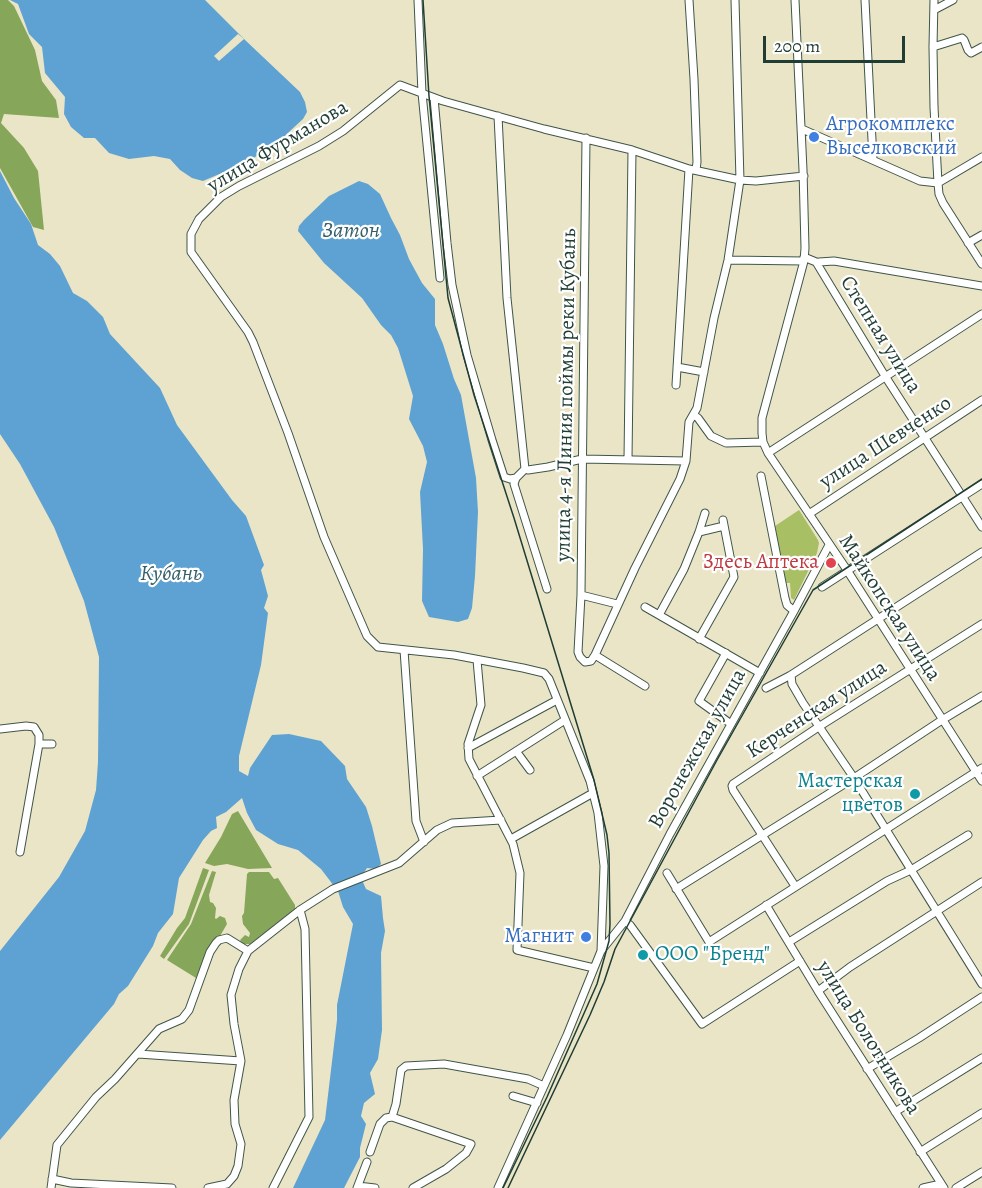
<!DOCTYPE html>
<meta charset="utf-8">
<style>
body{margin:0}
#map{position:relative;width:982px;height:1188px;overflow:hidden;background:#ebe5c7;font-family:Alegreya,serif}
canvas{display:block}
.scale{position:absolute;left:763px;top:36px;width:142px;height:27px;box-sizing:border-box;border:3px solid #1f3d34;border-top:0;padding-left:8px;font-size:18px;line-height:21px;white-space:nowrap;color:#1f3d34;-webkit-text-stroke:4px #fff;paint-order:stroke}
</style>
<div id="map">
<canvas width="982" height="1188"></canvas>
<div class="scale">200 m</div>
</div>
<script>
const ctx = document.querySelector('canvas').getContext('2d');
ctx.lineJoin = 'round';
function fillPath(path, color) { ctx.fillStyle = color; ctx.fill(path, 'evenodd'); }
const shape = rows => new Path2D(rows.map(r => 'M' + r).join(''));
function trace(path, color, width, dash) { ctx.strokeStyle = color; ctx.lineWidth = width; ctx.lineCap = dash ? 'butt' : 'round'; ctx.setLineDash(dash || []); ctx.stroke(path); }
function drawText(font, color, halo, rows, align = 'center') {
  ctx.font = font + ' Alegreya,serif'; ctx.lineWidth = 4.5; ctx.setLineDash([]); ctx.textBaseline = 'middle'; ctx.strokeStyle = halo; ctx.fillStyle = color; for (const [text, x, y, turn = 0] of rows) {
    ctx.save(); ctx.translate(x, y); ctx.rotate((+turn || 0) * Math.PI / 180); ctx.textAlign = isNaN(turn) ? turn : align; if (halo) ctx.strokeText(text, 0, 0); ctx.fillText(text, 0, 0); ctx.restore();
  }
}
fillPath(shape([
 [799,510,818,540,819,543,817,553,794,600,791,598,790,583,785,583,775,526]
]), '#a9bf63');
fillPath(shape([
 [0,0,8,0,14,6,35,50,42,81,56,100,59,118,4,114,1,123,24,148,38,171,44,230,33,227,0,168],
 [238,811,272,868,248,869,227,864,214,866,205,863,221,837,232,814],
 [203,868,209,870,189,924,164,959,160,956,177,928,185,918],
 [212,871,216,872,209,895,210,902,213,903,216,908,215,918,216,919,220,916,225,918,227,924,220,936,215,938,208,948,196,978,167,960,191,924],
 [249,872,269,872,274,879,278,878,295,905,295,910,250,944,243,944,240,940,245,935,249,937,250,933,243,924,242,916,244,913,247,874]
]), '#86a659');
fillPath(shape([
 [10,0,205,0,244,39,300,92,305,102,307,112,303,119,276,144,265,150,248,162,203,181,192,178,180,170,170,159,154,156,129,159,109,153,95,138,84,138,71,127,64,114,65,97,45,73,42,47,29,34,18,4],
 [0,171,14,198,31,224,38,245,50,254,60,266,73,293,87,301,103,317,110,334,160,388,177,425,232,500,246,516,264,565,261,570,268,596,264,608,268,613,261,665,239,756,239,771,248,776,250,768,272,735,289,734,321,741,345,766,347,779,366,807,372,826,381,864,376,869,367,868,363,874,357,875,334,886,321,869,298,850,278,844,256,830,247,813,242,798,226,812,216,817,217,828,211,831,203,840,179,878,173,914,158,933,153,946,128,986,119,994,114,1004,0,1140,0,951,59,877,85,831,96,790,98,762,99,657,84,601,54,527,20,464,0,434],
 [359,181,368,184,380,194,391,218,400,235,409,259,422,283,435,299,435,325,443,344,454,379,461,395,476,478,478,512,475,576,472,608,468,619,458,622,429,617,422,601,423,549,420,492,427,462,423,446,409,419,413,396,398,348,391,335,381,325,362,298,324,263,298,231,299,226,304,220,329,196],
 [362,880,366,889,381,896,383,918,385,931,381,953,382,1030,378,1059,370,1073,375,1094,364,1103,361,1116,366,1124,360,1148,360,1157,344,1188,293,1188,325,1120,337,1020,337,1005,353,924,343,907,338,891]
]), '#5da2d2');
fillPath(shape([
 [238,34,244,39,219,61,214,56]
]), '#ebe5c7');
const minor = shape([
 [418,0,422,93,440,278],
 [689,0,694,79,697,162,696,170],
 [795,0,803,170,805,248,804,261,762,418,762,433,763,442,768,453,845,567,982,781],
 [865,0,873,160],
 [934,0,933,47,934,107,938,183,939,194,943,203,982,264],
 [934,10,953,0],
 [933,47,962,38,964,40,968,50,971,53,982,47],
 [434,98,447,243,452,285,467,355,492,440,504,477,510,479,516,478],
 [498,116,507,298,525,469],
 [802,129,920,181,938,183,982,157],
 [586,138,581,595,578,652,580,657,585,662,591,661,595,655,635,568,680,479,686,461,689,422,697,408,714,318,728,260,740,180,735,0],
 [968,243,982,235],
 [804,257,816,262,885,376,982,527],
 [728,260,804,261],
 [819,262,834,261,982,286],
 [677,367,704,372],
 [676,385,689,169],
 [694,415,698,418,711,436,726,443,763,442],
 [768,453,982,314],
 [628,459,632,150],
 [525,469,528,470,548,467,582,459,686,461],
 [525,469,516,478,514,484,547,589],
 [761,476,785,598,787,605,794,611],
 [809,514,982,400],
 [699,532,724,526],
 [822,587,982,484],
 [581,595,617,604],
 [645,607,760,673],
 [659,615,684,569,699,532,705,513],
 [699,639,734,577,723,520],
 [404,650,416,821,424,842],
 [726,653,699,701,731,724],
 [595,655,645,686],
 [477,660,481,705,468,744,469,759,513,844,520,873,517,950,594,968],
 [791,675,792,684,803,703,854,778,982,984],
 [766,688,791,675,982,552],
 [0,729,26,726,34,727,39,735,39,744,52,744],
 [468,748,557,700],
 [516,751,530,770],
 [477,776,565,720],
 [511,839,593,793],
 [20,852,39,744],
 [667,873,709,942,982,768],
 [795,886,733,790,732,786,733,784,820,726,982,624],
 [676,889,854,778,942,720,982,696],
 [766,905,818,991,944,1188],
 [625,921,630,925,702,1024,800,961],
 [789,942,887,881,911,870,968,835],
 [601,951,604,866,598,813,590,781,549,679,544,673,523,668,454,655,378,647,367,636,324,537,288,433,253,342,248,332,191,252,191,234,199,219,221,197,239,186,319,146,343,131,400,85,443,101,544,129,632,150,689,169,740,180,756,181,804,176],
 [818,991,850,967,982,882],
 [138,1054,241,1061],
 [867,1069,919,1038,982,997],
 [513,1096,537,1103],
 [895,1112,982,1058],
 [392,1117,396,1104,401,1070,406,1066,444,1064,528,1079,544,1086],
 [370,1152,380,1124,386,1118,392,1117,471,1144,466,1153,446,1169,413,1188],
 [920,1152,982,1113],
 [52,1179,71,1183,172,1188],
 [358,1186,375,1188],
 [51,1188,57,1145,96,1097,115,1079,159,1029,182,1019,189,1010,210,952,216,943,219,940,227,938,248,951],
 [208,1188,227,1184,234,1176,238,1166,241,1144,235,1124,234,1100,241,1061,234,1024,231,995,239,969,248,951,300,910,333,889,399,863,437,830,452,823,501,820],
 [273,1188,309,1117,305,929,300,910],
 [357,1188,367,1162],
 [498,1188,567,1035,601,951,625,921,670,834,794,611,829,545],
 [923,1188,941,1184],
 [956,1188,982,1172]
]);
trace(minor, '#3e564a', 9);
trace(minor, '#fff', 7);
trace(shape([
 [508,1188,590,1015,604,982,615,949,717,760,813,590,982,479]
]), '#1f3d34', 1.5);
trace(shape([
 [423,0,429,96,448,298,474,395,514,518,594,780,607,835,609,853,610,924,609,941,597,984,547,1097,503,1188]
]), '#1f3d34', 1.5);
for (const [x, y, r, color] of [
 [814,137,6,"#3f7fe0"],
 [831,563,6,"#e0444e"],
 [915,794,6,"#0f9aa8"],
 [586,937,6,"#3f7fe0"],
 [643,955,6,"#0f9aa8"]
]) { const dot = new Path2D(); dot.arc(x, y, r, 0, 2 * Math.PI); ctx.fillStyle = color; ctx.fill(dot); trace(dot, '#fff', 2); }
drawText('21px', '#366cbe', '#fff', [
 ["Агрокомплекс",826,125],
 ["Выселковский",826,149],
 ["Магнит",574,937,"right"]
], 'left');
drawText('21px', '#1f3d34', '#fff', [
 ["улица Фурманова",278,147,-31],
 ["Степная улица",880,335,58],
 ["улица 4-я Линия поймы реки Кубань",567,395,-89],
 ["улица Шевченко",886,443,-33],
 ["Майкопская улица",889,608,57],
 ["Керченская улица",817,710,-33],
 ["Воронежская улица",698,749,-61],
 ["улица Болотникова",868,1038,58]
]);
drawText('21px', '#be3a42', '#fff', [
 ["Здесь Аптека",819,563]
], 'right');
drawText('21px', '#0d838f', '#fff', [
 ["Мастерская",903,782],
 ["цветов",903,806],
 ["ООО \"Бренд\"",655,955,"left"]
], 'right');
drawText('italic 22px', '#35606b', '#fff', [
 ["Затон",351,232],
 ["Кубань",171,575]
]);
</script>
